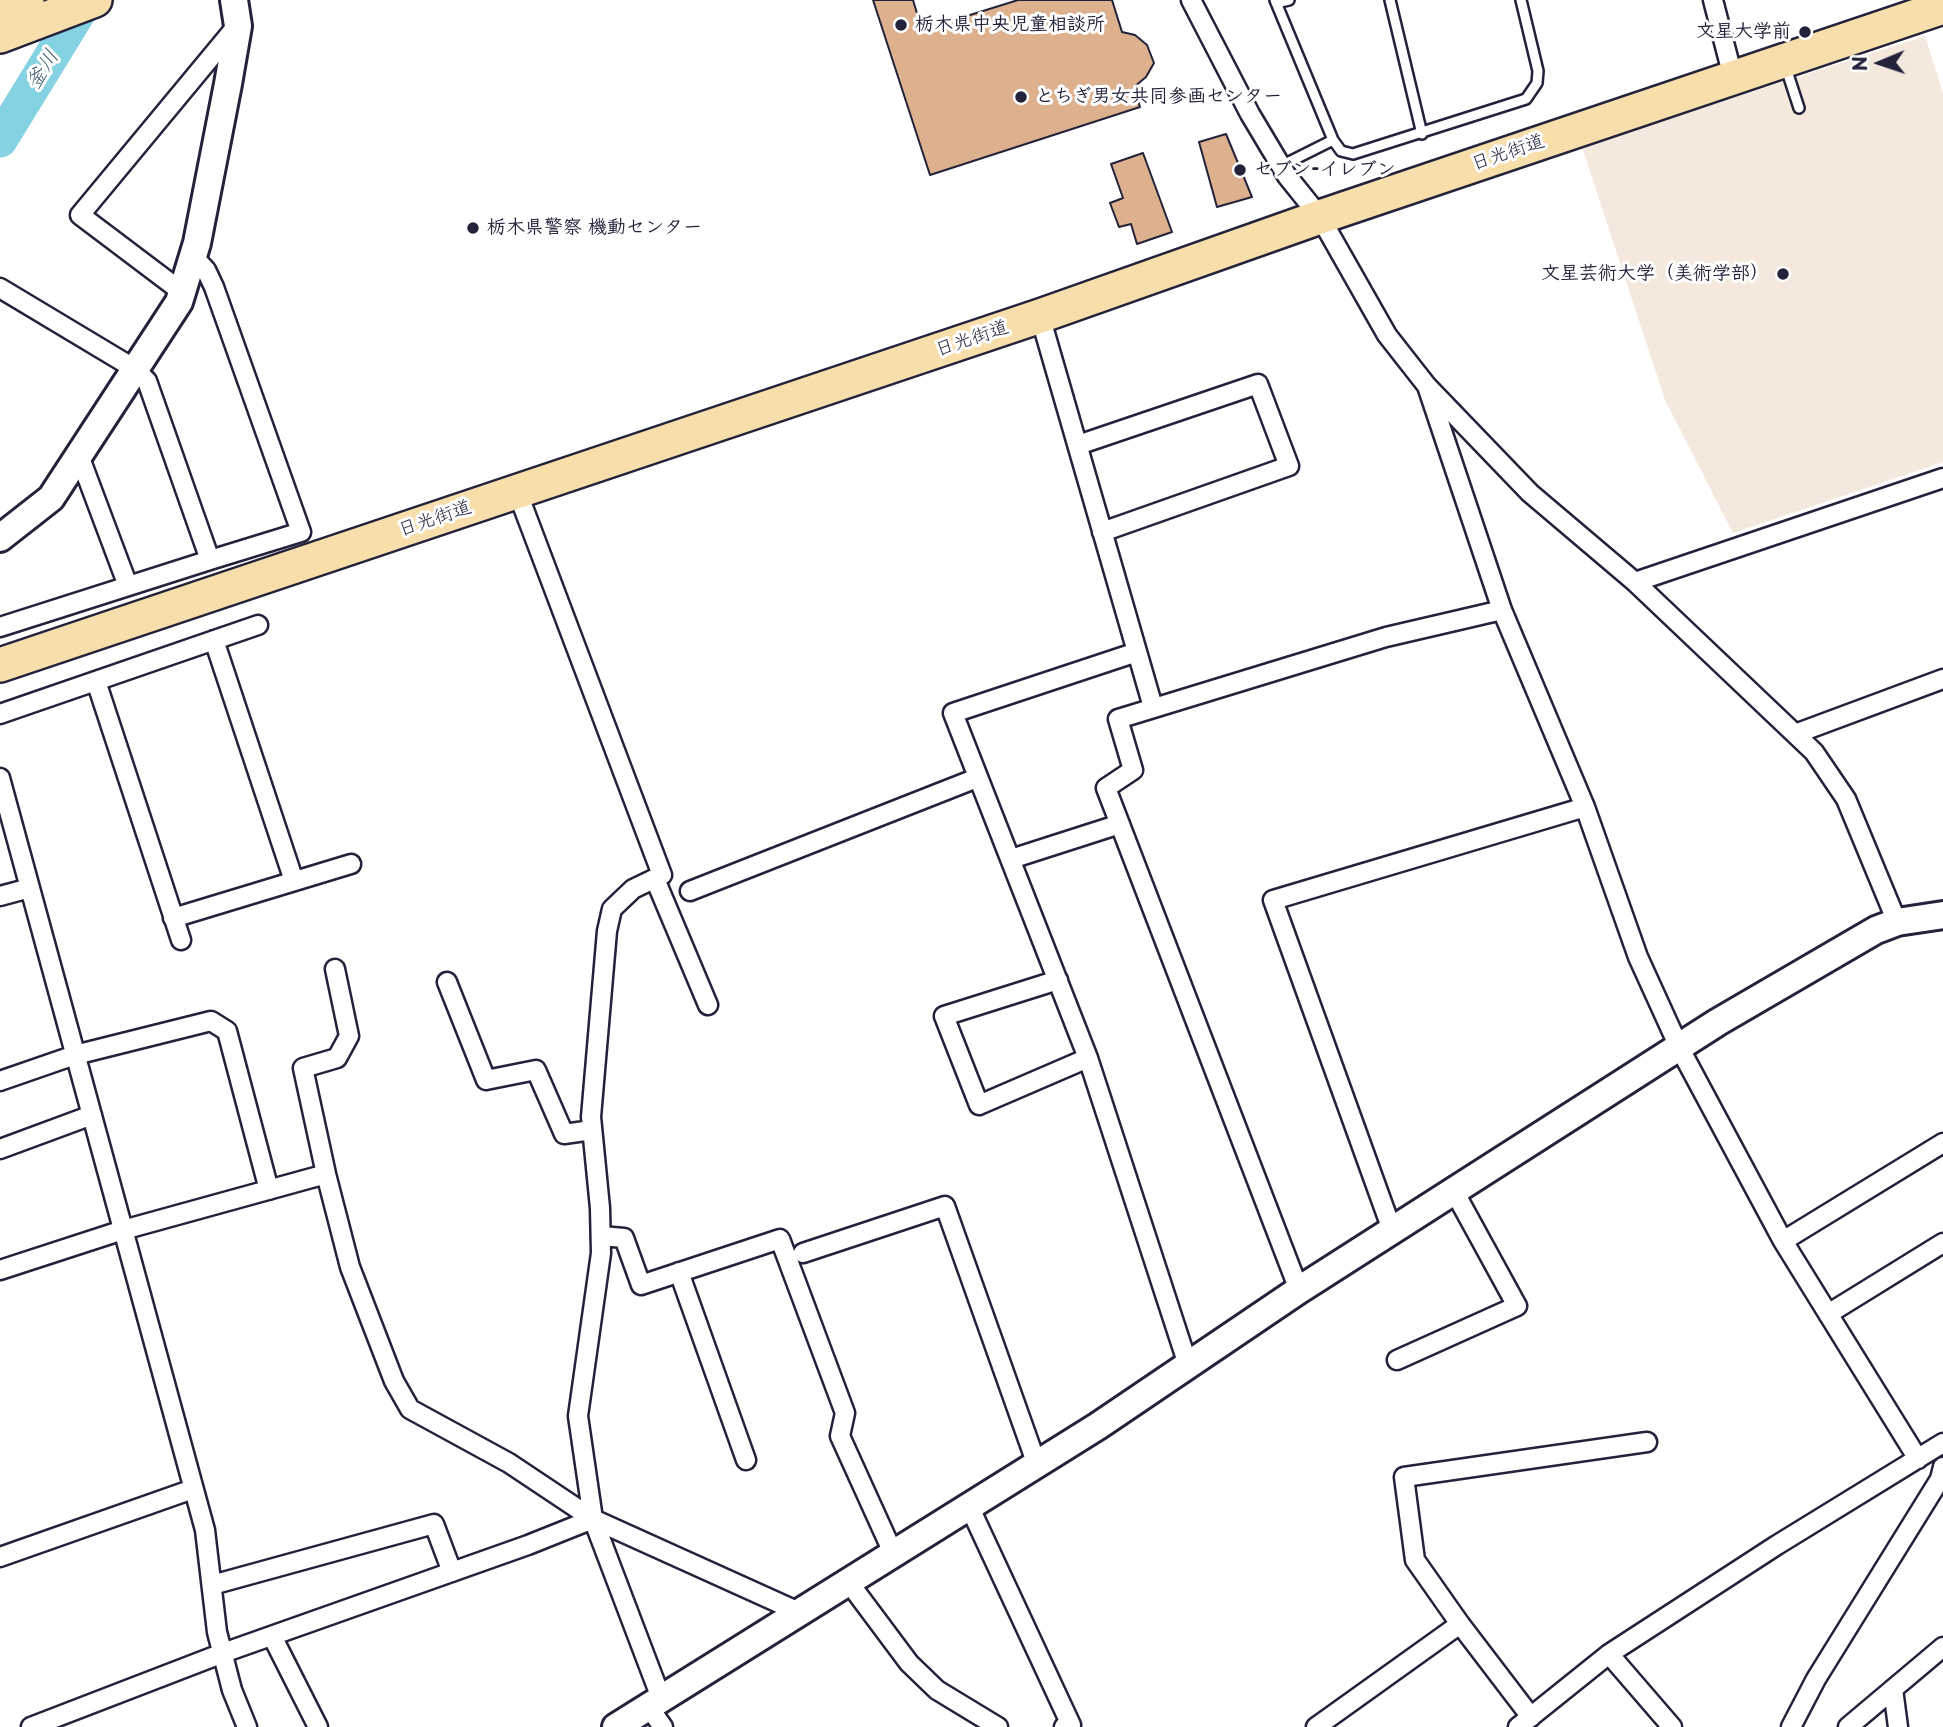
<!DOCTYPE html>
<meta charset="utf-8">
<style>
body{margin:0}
#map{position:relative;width:1943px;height:1727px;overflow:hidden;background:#fff;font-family:"Playpen Sans",sans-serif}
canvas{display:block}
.north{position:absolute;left:1845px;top:28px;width:70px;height:70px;-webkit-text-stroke:5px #fff;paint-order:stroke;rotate:268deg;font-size:19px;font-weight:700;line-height:28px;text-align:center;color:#22223b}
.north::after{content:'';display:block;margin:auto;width:24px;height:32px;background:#22223b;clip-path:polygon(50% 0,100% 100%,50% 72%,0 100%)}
</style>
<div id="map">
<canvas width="1943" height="1727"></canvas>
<div class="north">N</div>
</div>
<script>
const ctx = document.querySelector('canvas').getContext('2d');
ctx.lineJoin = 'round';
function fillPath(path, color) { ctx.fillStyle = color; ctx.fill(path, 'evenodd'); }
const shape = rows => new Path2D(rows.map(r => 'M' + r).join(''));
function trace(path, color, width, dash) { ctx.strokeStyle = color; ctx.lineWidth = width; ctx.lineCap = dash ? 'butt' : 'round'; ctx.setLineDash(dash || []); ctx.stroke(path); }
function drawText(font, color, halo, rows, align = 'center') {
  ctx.font = font + ' "Playpen Sans","Klee One",sans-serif'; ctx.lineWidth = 6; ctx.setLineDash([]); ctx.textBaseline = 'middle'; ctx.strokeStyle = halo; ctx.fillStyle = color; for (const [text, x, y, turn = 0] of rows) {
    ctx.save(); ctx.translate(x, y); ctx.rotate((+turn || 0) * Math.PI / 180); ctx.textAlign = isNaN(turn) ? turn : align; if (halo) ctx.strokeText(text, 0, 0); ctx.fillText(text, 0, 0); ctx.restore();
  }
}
fillPath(shape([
 [1925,36,1943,93,1943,462,1733,533,1665,400,1582,147]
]), '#f5e8dd');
const water = shape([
 [48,53,65,64,0,153,0,125,48,53]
]);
fillPath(water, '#84d2e2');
trace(water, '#5d8c9f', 2);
trace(shape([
 [0,140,86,0]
]), '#84d2e2', 35);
const building = shape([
 [873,0,913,0,922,30,1018,0,1112,0,1122,32,1135,35,1147,45,1154,63,1146,77,1134,87,1140,107,930,175,873,0],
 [1226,134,1252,197,1217,207,1199,142,1226,134],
 [1143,153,1172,232,1137,244,1131,224,1119,227,1110,203,1123,198,1111,164,1143,153]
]);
fillPath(building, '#deb18e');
trace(building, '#22223b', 2);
const lane = shape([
 [1275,0,1333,140,1341,151,1353,154,1526,99,1537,83,1538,71,1521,0],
 [1390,0,1422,134],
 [1276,3,1289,0],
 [1785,65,1799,108],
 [1281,166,1333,140]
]);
const street = shape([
 [1191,0,1250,114,1287,176,1320,217,1387,335,1427,386,1530,493,1635,582,1814,752,1846,799,1897,922],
 [1713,0,1733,77],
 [0,288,135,369,147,381,210,560,301,532,214,287,206,270,193,256],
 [182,292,80,215,235,28],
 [1040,316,1153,707],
 [1427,386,1502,610,1585,807,1638,957,1679,1047,1783,1241,1918,1459],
 [1078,445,1258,384,1289,466,1102,532],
 [80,458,128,586],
 [517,491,662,875,633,889,612,909,607,931,591,1117,600,1208,601,1253,578,1416,593,1519,661,1698],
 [1635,582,1943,478],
 [0,627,210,560],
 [214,640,294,881],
 [1137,652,953,713,1088,1058,1188,1365],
 [96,681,181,940],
 [0,714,258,625],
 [1795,734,1943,679],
 [0,778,205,1530,217,1632,232,1690,247,1727],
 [1011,859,1120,824],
 [655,879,708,1005],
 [690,891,977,778],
 [0,896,30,888],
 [173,918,351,864],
 [1058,980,944,1016,979,1105,1088,1058],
 [447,982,486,1080,536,1070,564,1134,592,1130],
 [0,1081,75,1055,211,1021,227,1031,269,1190],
 [0,1149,92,1115],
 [326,1174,303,1068,337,1058,349,1036,335,969],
 [1392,1230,1273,900,1585,807],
 [601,1236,624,1238,641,1285,780,1239,845,1413,840,1436,894,1555],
 [1783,1241,1943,1143],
 [803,1253,945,1206,1037,1465],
 [0,1270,123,1230,326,1174,350,1267,394,1381,410,1409,509,1463,593,1519,801,1613],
 [679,1272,746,1460],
 [1299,1290,1106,788,1133,770,1118,719,1386,637,1502,610],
 [1828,1314,1943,1243],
 [1397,1360,1517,1306,1454,1191],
 [970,1508,1071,1725,1064,1727],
 [0,1557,193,1489],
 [850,1584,909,1663,937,1690,998,1727],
 [212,1585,434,1524,452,1572],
 [1460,1624,1531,1717],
 [272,1636,318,1727],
 [1609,1654,1672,1727],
 [1893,1689,1898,1727],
 [648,1706,663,1727],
 [31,1727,223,1653,528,1545,593,1519],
 [1316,1727,1460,1624,1415,1560,1404,1477,1647,1442],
 [1518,1727,1609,1654,1777,1545,1943,1443],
 [1791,1727,1816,1679,1940,1479,1943,1467],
 [1848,1727,1943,1647]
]);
const secondary = shape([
 [0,538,51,498,179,302,197,243,228,84,238,26,234,0],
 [616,1727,1098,1426,1299,1290,1718,1022,1876,930,1897,922,1943,915]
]);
const highway = shape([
 [0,10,27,0],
 [0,36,95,0],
 [0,665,1040,316,1320,217,1943,7]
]);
trace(lane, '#22223b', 14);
trace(street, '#22223b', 23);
trace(secondary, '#22223b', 32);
trace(highway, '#22223b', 38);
trace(lane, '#fff', 9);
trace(street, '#fff', 18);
trace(secondary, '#fff', 26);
trace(highway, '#f8deab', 33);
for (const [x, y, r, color] of [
 [901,25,7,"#22223b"],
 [1805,32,7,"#22223b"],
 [1021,97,7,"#22223b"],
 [1240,170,7,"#22223b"],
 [473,228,7,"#22223b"],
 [1783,274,7,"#22223b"]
]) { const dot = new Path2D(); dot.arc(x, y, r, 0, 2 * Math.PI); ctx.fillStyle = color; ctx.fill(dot); trace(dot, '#fff', 2.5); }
drawText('bold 19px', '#22223b', '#fff', [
 ["栃木県中央児童相談所",915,25],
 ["文星大学前",1791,32,"right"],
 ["とちぎ男女共同参画センター",1035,97],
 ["セブン-イレブン",1254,170],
 ["栃木県警察 機動センター",487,228],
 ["文星芸術大学（美術学部）",1769,274,"right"]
], 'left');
drawText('19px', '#22223b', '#fff', [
 ["日光街道",1508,153,-19],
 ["日光街道",972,339,-19],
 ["日光街道",435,519,-19]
]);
drawText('italic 21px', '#446075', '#fff', [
 ["釜川",43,70,-58]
]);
</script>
